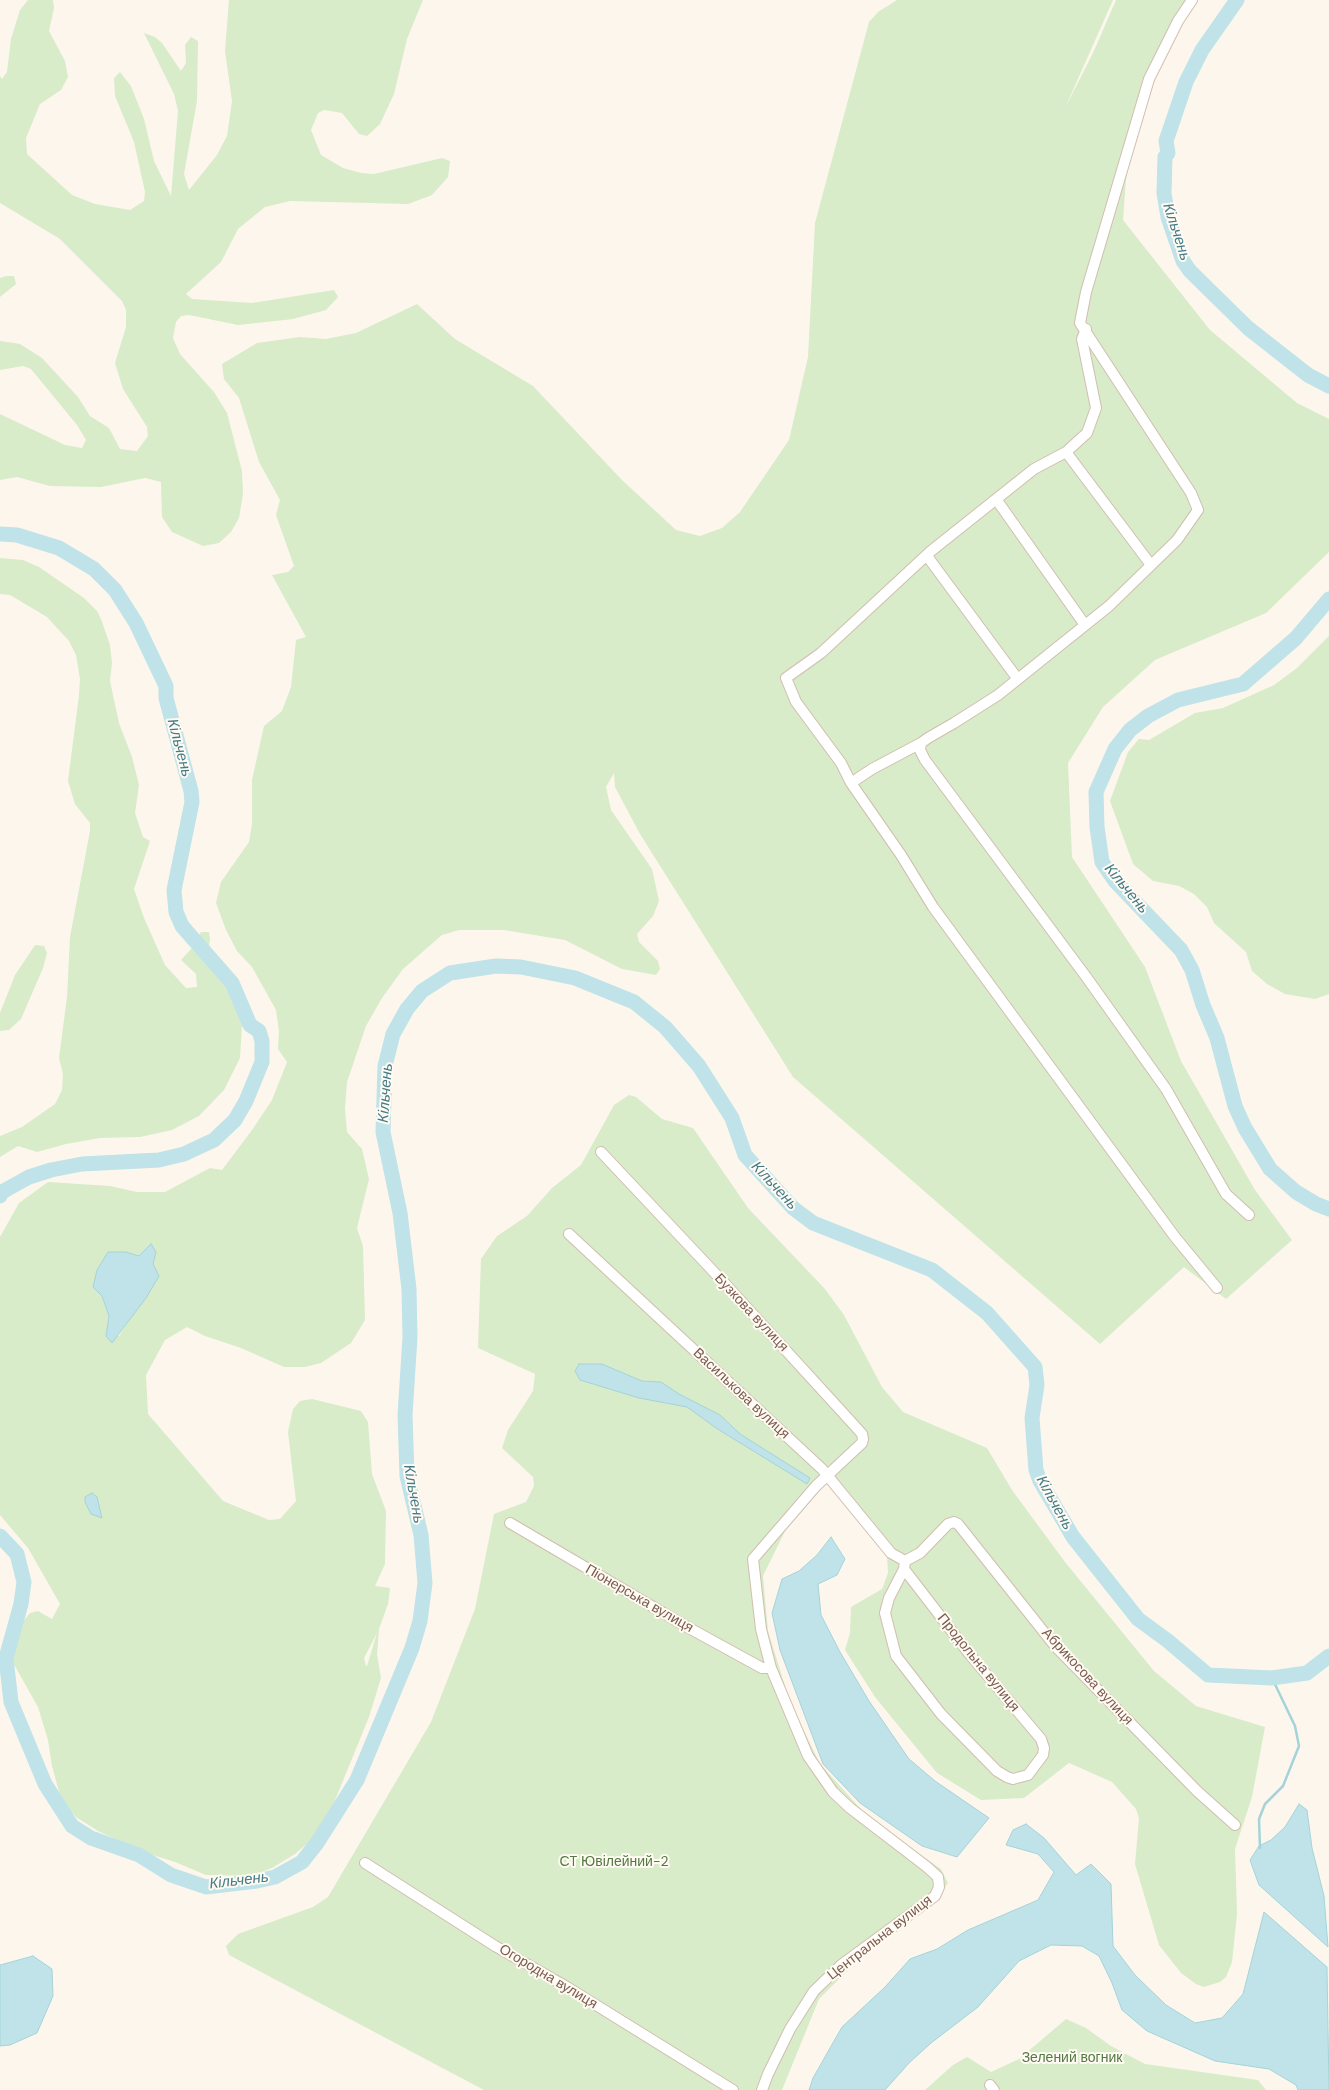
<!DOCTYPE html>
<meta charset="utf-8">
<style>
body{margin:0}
canvas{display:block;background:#fdf6ec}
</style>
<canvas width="1329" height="2090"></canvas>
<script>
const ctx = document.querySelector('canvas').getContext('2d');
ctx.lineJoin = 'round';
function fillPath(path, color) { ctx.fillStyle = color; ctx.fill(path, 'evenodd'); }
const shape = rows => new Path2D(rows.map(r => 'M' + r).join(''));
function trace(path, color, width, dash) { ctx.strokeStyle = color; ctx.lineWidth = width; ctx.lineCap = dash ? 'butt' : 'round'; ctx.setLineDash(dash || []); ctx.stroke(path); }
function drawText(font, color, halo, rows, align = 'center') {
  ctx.font = font + ' "DM Sans",sans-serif'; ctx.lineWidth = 4; ctx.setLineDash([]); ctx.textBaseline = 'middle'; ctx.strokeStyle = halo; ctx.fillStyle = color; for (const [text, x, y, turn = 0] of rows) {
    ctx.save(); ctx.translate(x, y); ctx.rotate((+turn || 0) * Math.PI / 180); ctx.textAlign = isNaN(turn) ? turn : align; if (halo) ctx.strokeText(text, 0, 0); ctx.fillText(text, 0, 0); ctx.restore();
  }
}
fillPath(shape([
 [28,0,53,0,54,8,49,31,65,61,68,77,61,90,40,104,26,138,27,154,72,195,95,204,130,210,144,201,145,192,134,142,115,96,114,78,120,72,131,86,144,119,154,161,171,196,178,111,174,94,144,33,155,37,162,43,181,71,186,63,185,45,191,37,198,41,197,101,184,174,189,190,217,155,227,136,232,101,225,51,229,0,423,0,407,39,394,94,380,124,367,136,359,134,342,113,324,110,318,113,311,130,321,155,343,168,361,173,374,174,442,158,450,161,448,177,432,195,408,204,290,201,265,207,238,229,221,262,186,294,192,299,252,303,334,290,338,297,326,310,293,319,238,325,189,315,181,316,176,322,173,338,180,354,214,392,227,413,242,471,243,494,239,518,231,532,219,543,203,546,172,532,162,517,161,482,145,478,101,487,50,486,17,477,0,480,0,414,65,445,82,448,86,440,77,425,31,369,23,366,0,370,0,341,20,344,42,358,78,397,90,416,109,428,120,449,137,451,148,436,147,427,123,389,115,363,126,327,126,310,122,301,60,239,0,203,0,76,2,79,7,72,11,39,20,10],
 [897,0,1113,0,1065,108,1093,53,1116,0,1197,0,1163,55,1139,116,1126,179,1123,220,1210,330,1297,403,1329,419,1329,552,1266,613,1155,660,1103,707,1068,763,1072,857,1145,967,1181,1061,1255,1190,1292,1240,1226,1299,1184,1267,1100,1344,793,1077,640,834,615,787,614,773,606,787,611,810,652,869,659,901,653,916,637,934,639,942,658,961,660,969,656,975,622,969,565,940,504,930,459,930,442,935,403,969,382,998,366,1026,347,1082,345,1109,347,1132,362,1149,369,1179,357,1228,363,1246,365,1320,351,1343,321,1363,305,1367,284,1367,241,1348,205,1336,187,1327,165,1340,146,1375,148,1414,223,1501,269,1520,280,1519,296,1501,288,1432,293,1409,300,1401,312,1399,361,1411,368,1422,372,1474,386,1511,385,1564,375,1586,390,1588,388,1604,379,1629,377,1655,381,1678,369,1717,331,1810,316,1836,295,1854,272,1868,251,1876,206,1875,175,1862,146,1853,98,1831,76,1817,61,1799,52,1766,48,1740,38,1707,12,1661,20,1625,30,1613,38,1611,52,1619,60,1604,28,1548,0,1515,0,1237,19,1203,48,1182,110,1186,137,1192,165,1192,210,1168,222,1170,252,1130,272,1100,287,1062,278,1049,279,1031,276,1010,252,967,237,951,226,930,216,903,221,882,249,842,252,824,252,780,264,726,282,711,291,687,296,640,306,637,272,575,288,572,294,566,276,515,280,500,259,462,239,398,224,379,222,364,257,343,300,337,326,339,356,333,417,304,455,339,533,386,622,480,676,530,700,536,722,528,740,512,789,440,808,357,815,223,869,22,878,12],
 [151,1244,153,1264,130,1319,119,1336,106,1336,109,1316,102,1296,126,1252,139,1256],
 [377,1633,367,1666,366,1666,364,1658],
 [6,276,14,276,16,284,0,297,0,278],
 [0,558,23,560,39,567,84,598,97,611,101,619,110,645,112,663,110,681,119,723,132,757,139,785,135,813,143,837,150,841,134,889,144,918,165,965,186,988,197,987,196,974,181,960,191,949,201,932,209,932,210,939,207,962,221,976,233,995,242,1025,240,1058,224,1090,199,1116,172,1130,140,1137,100,1138,66,1144,37,1152,18,1146,0,1157,0,1136,22,1127,55,1104,62,1090,63,1074,59,1058,67,997,70,937,90,831,90,823,75,804,68,781,79,695,80,679,76,655,69,641,47,617,10,595,0,594],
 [1329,636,1329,994,1315,999,1285,994,1267,984,1252,971,1246,952,1214,923,1207,907,1194,894,1179,886,1153,881,1133,864,1110,801,1128,752,1139,739,1149,740,1195,713,1223,708,1274,685,1297,668],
 [35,945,44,946,47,953,43,968,21,1019,9,1030,0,1031,0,1013,15,975],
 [629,1095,636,1097,662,1119,693,1128,748,1208,825,1289,844,1315,882,1387,903,1412,987,1448,1012,1490,1065,1562,1154,1671,1196,1706,1265,1727,1252,1797,1235,1849,1237,1914,1232,1962,1226,1977,1220,1982,1204,1987,1196,1984,1181,1973,1159,1945,1135,1864,1139,1818,1136,1809,1112,1782,1069,1763,1024,1798,981,1800,937,1773,875,1697,845,1650,850,1633,851,1607,882,1589,888,1573,887,1555,826,1483,786,1529,763,1576,768,1631,790,1702,820,1764,869,1818,941,1869,948,1883,939,1897,864,1954,819,1999,782,2090,484,2090,229,1955,226,1946,238,1934,313,1907,328,1897,431,1722,475,1609,494,1514,526,1502,534,1486,533,1477,502,1448,508,1430,533,1391,535,1374,478,1348,481,1259,497,1236,527,1216,552,1188,581,1165,614,1105],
 [1066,2019,1086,2028,1111,2046,1145,2064,1258,2080,1266,2090,925,2090,953,2065,967,2057,991,2072,1019,2059]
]), '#d8ecc9');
const water = shape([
 [151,1244,156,1252,153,1264,159,1276,146,1298,112,1343,106,1336,109,1316,102,1296,93,1287,97,1270,108,1252,126,1252,139,1256,151,1244],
 [579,1364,602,1364,642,1381,661,1382,679,1394,720,1415,740,1434,810,1478,807,1484,716,1428,687,1407,639,1398,580,1380,575,1371,579,1364],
 [92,1493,97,1497,102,1518,91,1514,85,1502,85,1497,92,1493],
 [831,1537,845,1559,837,1575,818,1584,821,1615,840,1652,869,1701,909,1759,935,1781,989,1818,957,1857,922,1846,860,1803,823,1764,780,1650,772,1613,782,1579,799,1571,817,1555,831,1537],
 [1299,1804,1307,1810,1312,1848,1324,1896,1328,1947,1259,1885,1250,1860,1259,1846,1271,1840,1285,1827,1299,1804],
 [1026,1824,1044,1838,1076,1875,1091,1864,1111,1884,1113,1946,1135,1975,1166,2005,1195,2023,1222,2018,1243,1994,1264,1912,1327,1967,1329,2090,1298,2090,1296,2085,1269,2069,1215,2061,1147,2031,1122,2010,1112,1983,1099,1956,1082,1946,1051,1945,1019,1961,978,2007,931,2043,909,2063,885,2090,809,2090,813,2078,842,2027,885,1987,910,1959,937,1949,968,1930,1038,1900,1054,1872,1038,1854,1006,1845,1013,1830,1026,1824],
 [33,1956,52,1969,53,1996,37,2033,10,2045,0,2046,0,1965,33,1956]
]);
fillPath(water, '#bfe3e8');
trace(water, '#a5d3da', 1);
trace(shape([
 [1260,1848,1259,1819,1265,1804,1283,1786,1299,1746,1295,1726,1272,1678]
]), '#a5d3da', 2.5);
trace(shape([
 [1237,0,1202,50,1186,82,1166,141,1168,153,1165,157,1164,193,1168,217,1183,261,1190,271,1248,328,1308,375,1329,386],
 [0,534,17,535,59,548,94,569,115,590,136,623,166,686,166,698,191,791,192,802,174,890,176,912,182,926,232,983,250,1025,259,1031,262,1041,262,1062,246,1101,235,1120,214,1140,184,1154,159,1160,82,1164,51,1170,29,1177,2,1192,0,1196],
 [1329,599,1296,638,1243,684,1178,700,1148,716,1130,730,1115,749,1096,792,1097,827,1102,862,1115,881,1181,950,1192,970,1203,1005,1217,1038,1235,1106,1245,1128,1270,1169,1296,1192,1316,1204,1329,1209],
 [0,1536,17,1554,24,1582,21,1604,6,1658,11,1702,45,1784,72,1826,91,1838,139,1855,171,1875,206,1887,257,1881,275,1877,302,1862,317,1843,357,1780,412,1648,420,1621,425,1583,421,1535,407,1476,405,1415,410,1337,409,1289,400,1213,383,1132,385,1066,393,1034,407,1009,422,991,450,973,496,966,521,967,575,978,634,1002,665,1027,699,1066,732,1118,745,1155,793,1208,813,1223,932,1270,987,1313,1035,1367,1037,1385,1032,1418,1036,1470,1040,1481,1073,1537,1138,1619,1168,1641,1208,1675,1272,1678,1307,1673,1329,1656]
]), '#bfe3e8', 15);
const minor = shape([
 [1192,0,1178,21,1149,79,1086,292,1080,323,1191,493,1198,510,1177,540,1109,606,998,695,954,723,928,738,921,743,920,750,925,760,1087,978,1166,1089,1226,1194,1249,1215],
 [1086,329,1082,339,1096,408,1087,433,1066,452,1034,469,931,551,821,653,786,678,796,702,841,763,851,783,901,855,933,907,1175,1237,1217,1288],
 [1066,452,1151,565],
 [996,499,1085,625],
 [927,556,1017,678],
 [851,783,872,769,921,743],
 [601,1152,728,1287,854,1425,862,1434,863,1439,862,1443,816,1486,753,1559,761,1629,771,1668,808,1756,833,1792,850,1808,927,1867,938,1877,939,1887,935,1896,841,1965,814,1991,790,2029,768,2074,762,2090],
 [569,1234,822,1469,891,1553,905,1561],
 [510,1523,689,1628,762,1668,771,1668],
 [905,1561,920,1553,948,1524,954,1522,958,1524,1055,1646,1197,1791,1235,1825],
 [904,1569,889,1598,885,1613,896,1656,941,1714,997,1771,1007,1777,1013,1779,1028,1775,1043,1755,1044,1748,1041,1739,971,1656,904,1569,905,1561],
 [365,1863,495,1946,567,1987,733,2090],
 [990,2085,994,2090]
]);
trace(minor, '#d1beb0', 12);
trace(minor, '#fff', 10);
drawText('14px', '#7a5c4d', '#fffaf3', [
 ["Бузкова вулиця",751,1313,47],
 ["Василькова вулиця",741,1394,43],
 ["Піонерська вулиця",639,1599,30],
 ["Продольна вулиця",978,1663,51],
 ["Абрикосова вулиця",1087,1677,47],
 ["Центральна вулиця",880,1938,-38],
 ["Огородна вулиця",548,1977,31]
]);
drawText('14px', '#537a41', '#fffaf3', [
 ["СT Ювілейний-2",614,1862],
 ["Зелений вогник",1072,2058]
]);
drawText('italic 15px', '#437c86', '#fffaf3', [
 ["Кільчень",1176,232,72],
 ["Кільчень",179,748,75],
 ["Кільчень",1126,889,50],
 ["Кільчень",386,1093,-86],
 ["Кільчень",774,1186,47],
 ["Кільчень",413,1494,80],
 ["Кільчень",1054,1503,61],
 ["Кільчень",239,1881,-7]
]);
</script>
